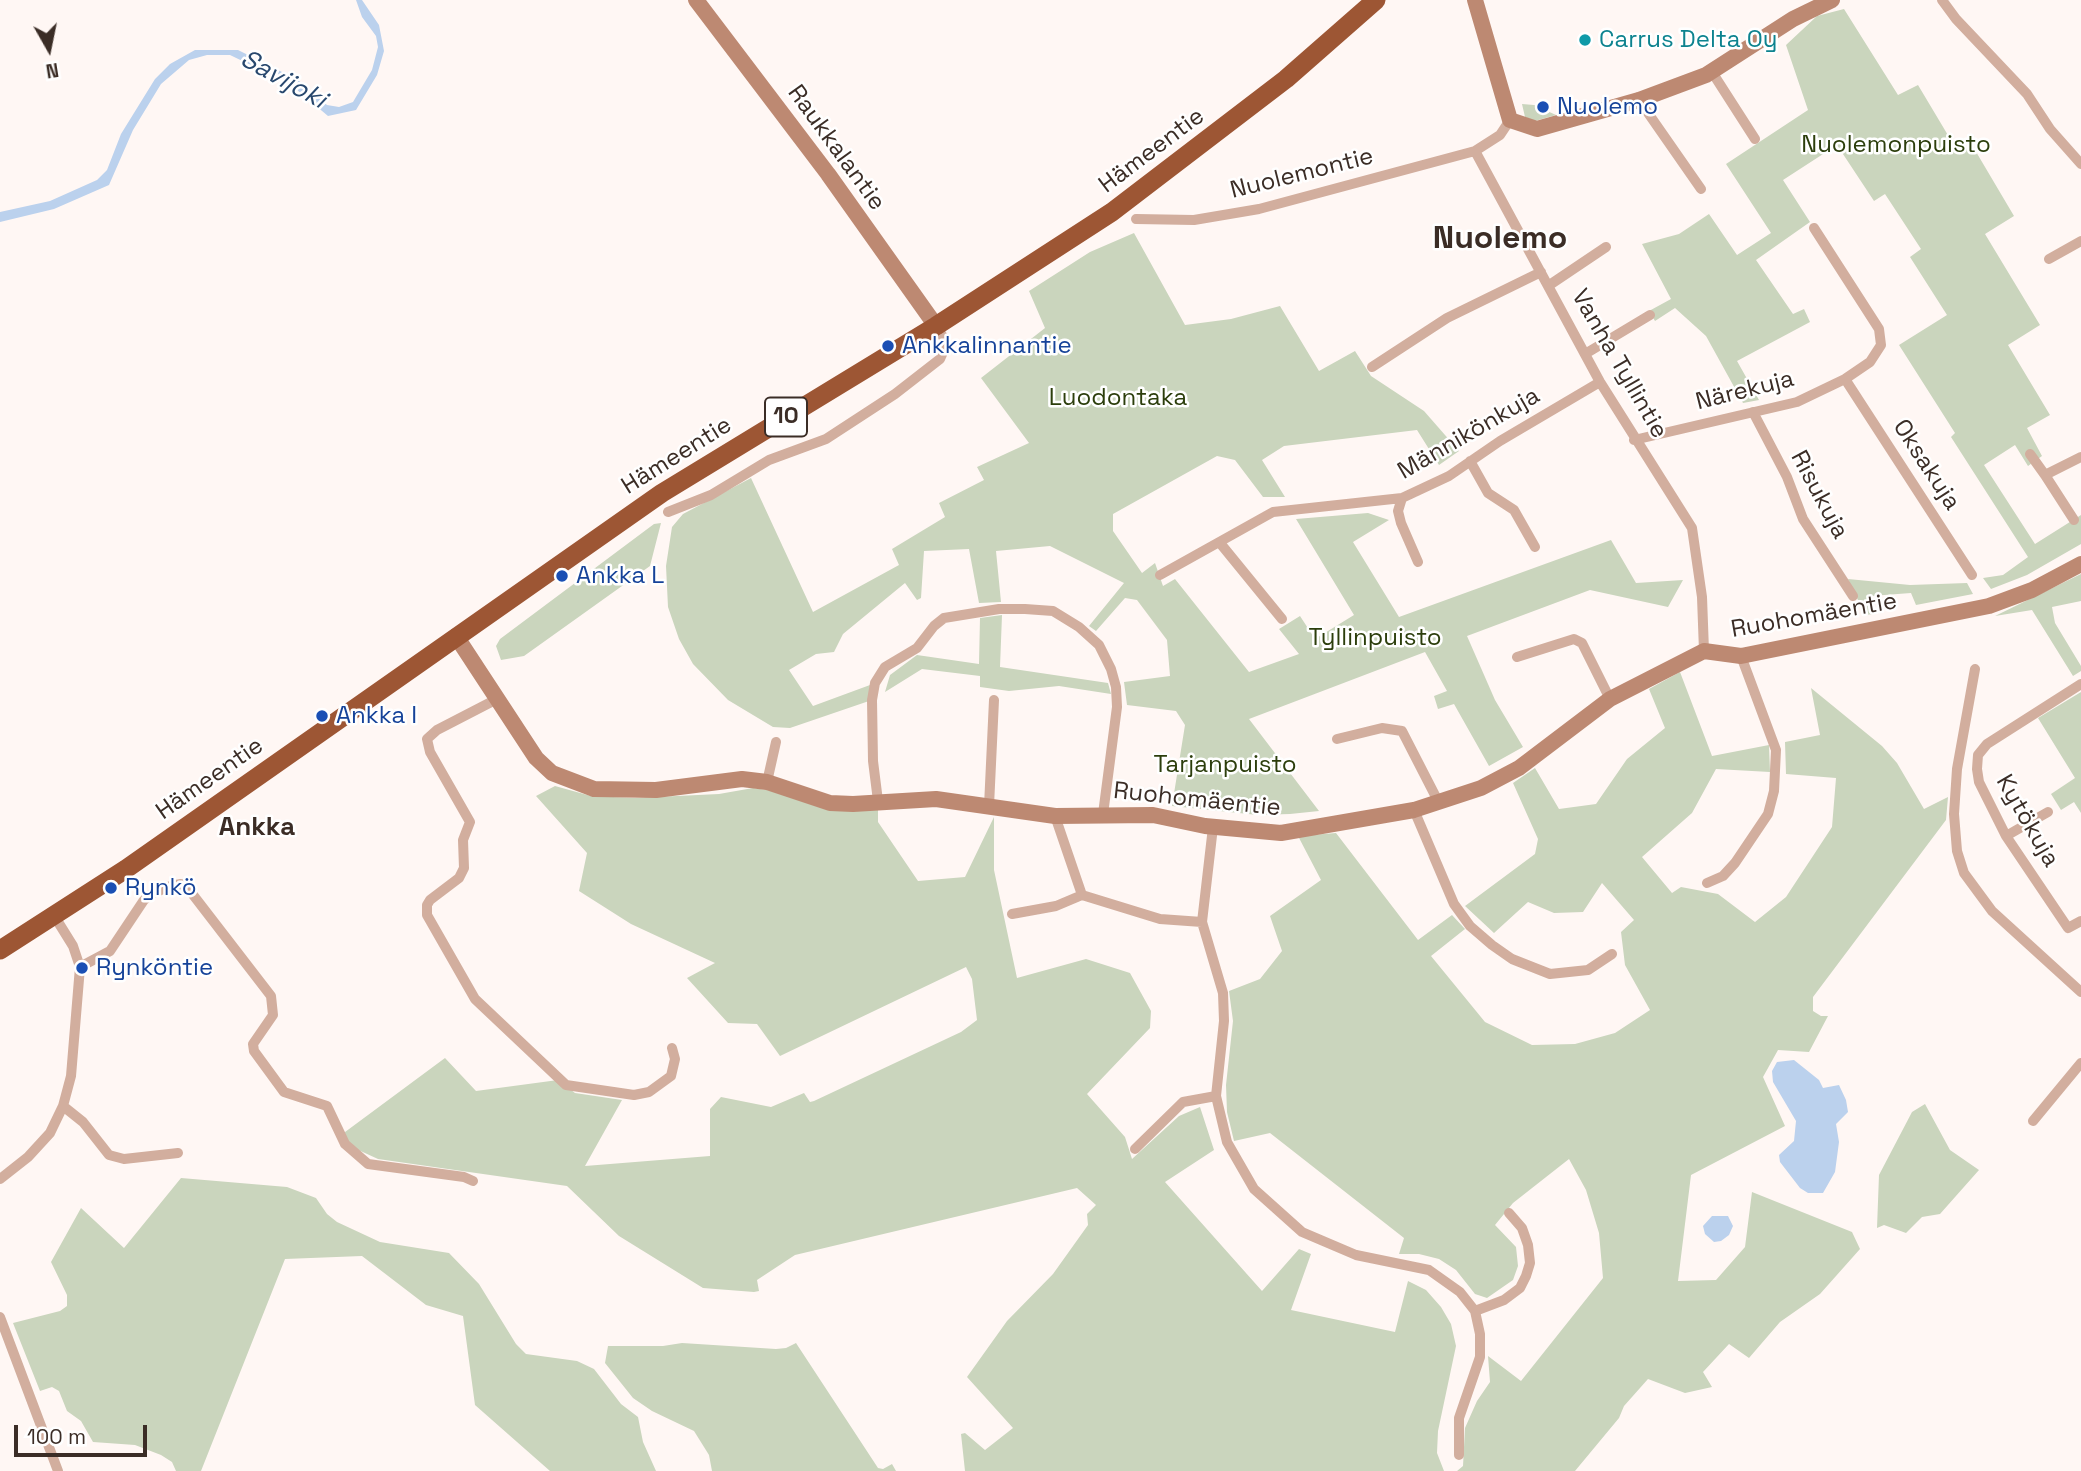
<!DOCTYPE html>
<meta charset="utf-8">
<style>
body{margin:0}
#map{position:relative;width:2081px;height:1471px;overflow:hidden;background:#fff7f4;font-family:"Space Grotesk",sans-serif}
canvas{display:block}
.north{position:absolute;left:14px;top:14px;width:70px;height:70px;-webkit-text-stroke:5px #fff;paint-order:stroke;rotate:171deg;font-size:19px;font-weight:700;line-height:28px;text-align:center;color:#3b2d26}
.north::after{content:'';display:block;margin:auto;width:24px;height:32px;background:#3b2d26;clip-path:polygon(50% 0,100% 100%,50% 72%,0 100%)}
.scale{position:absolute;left:14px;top:1425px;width:133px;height:32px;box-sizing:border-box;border:4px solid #3b2d26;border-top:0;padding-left:9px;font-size:21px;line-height:24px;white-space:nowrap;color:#3b2d26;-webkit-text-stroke:5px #fff;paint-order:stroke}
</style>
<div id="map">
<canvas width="2081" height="1471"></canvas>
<div class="north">N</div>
<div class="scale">100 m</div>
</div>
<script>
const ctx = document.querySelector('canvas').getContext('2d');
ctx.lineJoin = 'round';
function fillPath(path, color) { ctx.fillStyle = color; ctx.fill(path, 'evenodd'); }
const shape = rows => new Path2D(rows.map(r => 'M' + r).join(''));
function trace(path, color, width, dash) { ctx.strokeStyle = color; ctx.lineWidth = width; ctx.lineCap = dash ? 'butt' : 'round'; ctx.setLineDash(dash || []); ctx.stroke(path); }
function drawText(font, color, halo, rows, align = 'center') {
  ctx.font = font + ' "Space Grotesk",sans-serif'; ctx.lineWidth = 5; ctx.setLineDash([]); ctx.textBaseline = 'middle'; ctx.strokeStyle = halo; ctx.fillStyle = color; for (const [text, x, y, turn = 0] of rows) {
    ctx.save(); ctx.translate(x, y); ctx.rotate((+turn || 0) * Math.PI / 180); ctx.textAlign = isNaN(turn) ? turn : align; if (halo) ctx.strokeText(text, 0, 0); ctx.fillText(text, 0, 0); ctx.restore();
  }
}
fillPath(shape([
 [1844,9,1898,95,1918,85,1958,152,1972,145,2014,216,1985,234,2040,325,2008,345,2050,415,2027,428,2042,456,2028,466,2015,445,1984,465,2035,544,2081,515,2081,544,2027,575,1991,589,1983,578,2003,575,2028,557,1951,437,1955,433,1899,345,1947,315,1910,257,1921,249,1885,194,1874,201,1837,145,1783,180,1810,222,1756,260,1793,314,1804,309,1810,322,1737,361,1759,400,1743,403,1706,336,1675,308,1655,321,1649,311,1671,299,1642,244,1679,234,1709,214,1737,255,1771,233,1726,164,1808,110,1786,45,1817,16],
 [1522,104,1534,105,1556,115,1535,121,1525,117],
 [1134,233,1185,325,1231,319,1280,306,1319,371,1355,351,1371,376,1424,411,1459,451,1439,465,1417,430,1284,446,1262,460,1285,497,1263,497,1235,460,1217,456,1113,514,1113,531,1142,573,1155,563,1163,586,1175,579,1249,672,1299,654,1279,629,1300,616,1315,639,1354,615,1296,519,1368,513,1389,520,1353,542,1399,617,1611,540,1636,583,1683,580,1668,607,1590,590,1467,636,1495,700,1523,747,1489,766,1454,704,1438,709,1434,696,1447,691,1425,652,1249,719,1319,811,1290,814,1258,815,1172,806,1185,725,1176,711,1127,705,1124,682,1170,676,1167,640,1137,600,1125,598,1096,631,1089,626,1124,583,1050,546,996,551,1001,602,979,603,969,549,924,551,921,598,917,600,905,583,843,634,834,652,816,654,789,670,813,706,870,685,869,701,790,728,773,727,728,700,693,664,679,639,668,607,666,566,672,527,683,514,751,478,813,612,899,565,892,549,945,517,939,503,984,480,977,467,1029,443,981,378,1045,328,1029,291,1090,252],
 [661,523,650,566,524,656,501,660,496,646,500,639,654,524],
 [2081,574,2081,601,2052,607,2055,623,2081,666,2081,671,2073,676,2032,610,1995,616],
 [1848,579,1910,585,1967,583,1973,594,1916,605,1911,593,1871,596,1873,614,1865,615],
 [1002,615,1000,667,1108,683,1111,694,1059,686,1009,691,980,687,980,676,922,669,885,692,890,675,917,655,979,664,980,618],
 [1680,672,1712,756,1769,745,1770,772,1716,769,1692,813,1642,857,1672,893,1681,887,1718,894,1755,922,1786,897,1832,827,1836,778,1786,774,1785,742,1820,735,1811,688,1882,746,1897,763,1924,809,1948,797,1946,820,1813,997,1813,1011,1821,1016,1828,1016,1809,1052,1778,1050,1763,1077,1785,1126,1691,1175,1678,1281,1716,1280,1745,1247,1752,1192,1852,1232,1860,1249,1820,1294,1780,1322,1749,1358,1729,1344,1703,1372,1712,1387,1685,1393,1648,1379,1624,1406,1619,1418,1575,1471,1457,1471,1463,1466,1465,1428,1477,1401,1490,1382,1488,1356,1521,1381,1603,1278,1599,1233,1586,1190,1569,1159,1513,1203,1495,1225,1516,1247,1518,1266,1513,1280,1487,1298,1475,1294,1456,1270,1439,1259,1419,1254,1399,1254,1404,1238,1270,1133,1234,1141,1227,1112,1226,1085,1233,1021,1229,991,1260,979,1282,951,1270,916,1321,880,1298,836,1336,833,1418,940,1452,915,1465,929,1431,956,1485,1022,1532,1045,1575,1044,1615,1033,1650,1010,1625,965,1621,932,1634,920,1602,883,1583,912,1554,913,1528,902,1494,933,1465,906,1535,854,1538,839,1513,783,1535,768,1559,809,1596,804,1627,759,1665,728,1649,689],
 [2081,692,2081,813,2074,802,2061,810,2051,794,2075,778,2038,718],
 [555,786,591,796,635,798,719,794,753,788,878,806,878,822,918,881,965,877,994,817,994,870,1017,978,1086,959,1130,973,1151,1011,1150,1028,1087,1094,1125,1137,1132,1159,1179,1116,1200,1107,1214,1150,1165,1182,1262,1291,1299,1249,1311,1254,1291,1310,1395,1332,1408,1281,1426,1290,1441,1307,1451,1324,1456,1346,1438,1431,1437,1453,1444,1471,965,1471,961,1434,965,1433,985,1450,1013,1428,967,1377,1007,1321,1053,1274,1088,1225,1087,1214,1096,1205,1077,1188,795,1255,757,1280,759,1291,754,1292,703,1288,619,1236,567,1186,378,1159,354,1148,341,1135,445,1058,476,1091,558,1080,575,1093,622,1100,585,1166,710,1156,710,1109,721,1097,771,1107,804,1093,810,1102,814,1101,961,1032,977,1020,972,979,966,967,780,1056,757,1024,728,1023,687,978,715,963,631,924,579,891,587,853,536,796],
 [1925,1104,1950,1150,1979,1170,1940,1214,1922,1217,1906,1233,1884,1225,1877,1228,1879,1175,1912,1112],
 [181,1178,287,1187,316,1198,327,1214,337,1222,380,1242,449,1253,479,1284,516,1344,526,1354,577,1361,594,1369,621,1404,638,1417,643,1442,656,1471,550,1471,475,1405,463,1316,426,1305,362,1256,285,1259,201,1471,176,1471,172,1462,161,1455,135,1445,93,1442,81,1421,67,1411,59,1391,52,1387,40,1391,13,1323,60,1311,67,1306,67,1295,51,1262,81,1208,124,1248],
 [682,1343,776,1349,786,1348,796,1343,878,1468,883,1469,892,1464,896,1471,712,1471,709,1455,694,1431,652,1411,633,1398,605,1363,608,1346,663,1346]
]), '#cad5bd');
fillPath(shape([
 [356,0,362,0,379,25,384,51,377,75,356,110,328,116,290,84,230,55,207,55,189,60,161,84,133,130,109,185,54,209,0,222,0,212,50,201,97,180,107,170,121,134,155,79,170,64,195,50,238,50,298,80,327,105,339,107,353,102,372,70,378,47,376,36,362,17],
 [1794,1060,1819,1080,1823,1088,1839,1085,1846,1100,1848,1112,1836,1124,1839,1142,1835,1172,1823,1193,1808,1193,1800,1188,1780,1162,1779,1155,1794,1141,1796,1121,1773,1082,1772,1071,1777,1062],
 [1712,1216,1728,1216,1733,1226,1729,1235,1721,1241,1714,1242,1705,1234,1703,1226]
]), '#bbd1ed');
trace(shape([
 [1942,0,1956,19,2027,94,2050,129,2081,164],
 [1712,72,1755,139],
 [1639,100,1701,189],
 [1475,151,1600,382,1692,528,1702,597,1704,651],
 [1136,219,1194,220,1259,209,1475,151,1500,135,1510,120],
 [2049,259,2081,241],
 [1548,286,1606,247],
 [1585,354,1650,315],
 [1372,367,1447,318,1541,272],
 [1845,379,1972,575],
 [1753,412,1787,477,1803,519,1853,596],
 [1634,440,1797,402,1845,379,1870,362,1881,345,1879,329,1814,228],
 [2030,454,2045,475,2081,457],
 [1470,461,1488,493,1514,510,1535,547],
 [2045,475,2074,520],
 [1402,498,1398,511,1401,523,1418,562],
 [668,512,711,495,769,460,826,439,895,394,940,359,947,343,936,326],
 [1220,543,1282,619],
 [1160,575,1273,512,1402,498,1449,476,1500,441,1600,382],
 [1517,657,1574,639,1582,643,1610,699],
 [1975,669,1957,769,1954,814,1957,851,1964,873,1992,911,2081,992],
 [2081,684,1987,744,1978,755,1977,769,1979,782,2006,836,2068,928,2081,921],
 [497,699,437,730,427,739,430,752,470,822,463,840,464,868,459,878,430,900,427,905,427,915,475,999,566,1085,634,1095,649,1092,671,1076,675,1059,672,1048],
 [1337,739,1382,728,1402,731,1439,803],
 [767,782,776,742],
 [878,801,873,761,872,700,875,683,885,667,917,648,934,626,944,618,999,609,1025,609,1053,611,1079,627,1099,645,1111,669,1116,687,1117,707,1103,814],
 [989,806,994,700],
 [1414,810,1454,904,1470,926,1492,945,1512,959,1550,974,1588,970,1612,954],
 [1055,816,1082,895],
 [1213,827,1202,922,1223,993,1224,1021,1216,1096,1227,1142,1254,1189,1302,1232,1356,1255,1429,1270,1460,1292,1475,1311,1480,1334,1480,1357,1459,1418,1459,1455],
 [2006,836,2048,812],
 [1707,883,1723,876,1735,863,1768,814,1774,791,1776,750,1741,656],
 [1012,914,1056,906,1082,895,1160,919,1202,922],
 [80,967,110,951,144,900,153,893,171,886,181,884,187,887,271,996,273,1015,253,1044,254,1051,284,1092,327,1106,345,1144,368,1164,464,1177,473,1181],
 [63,1106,83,1122,109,1155,124,1159,178,1153],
 [2033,1121,2081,1063],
 [1135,1149,1183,1102,1216,1096],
 [0,1179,28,1157,50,1133,63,1106,71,1076,80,967,73,946,55,917],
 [1475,1311,1504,1300,1520,1288,1526,1276,1530,1263,1528,1245,1522,1228,1509,1213],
 [0,1317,58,1471]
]), '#d2ae9e', 10);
trace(shape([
 [696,0,828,174,936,326],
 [1475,0,1510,120,1537,129,1639,100,1706,75,1793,19,1832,0],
 [456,636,536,758,552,773,594,789,656,790,742,779,767,782,830,803,853,804,936,799,1055,816,1153,815,1205,826,1281,833,1414,810,1481,788,1519,768,1610,699,1704,651,1741,656,1989,606,2032,590,2081,564]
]), '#bd8972', 16);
trace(shape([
 [0,950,126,869,662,493,936,326,1112,212,1286,79,1376,0]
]), '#9d5634', 19);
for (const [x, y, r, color] of [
 [1585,40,7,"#0f9aa8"],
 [1543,107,7,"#1a4fb4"],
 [888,346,7,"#1a4fb4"],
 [562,576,7,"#1a4fb4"],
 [322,716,7,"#1a4fb4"],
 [111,888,7,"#1a4fb4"],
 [82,968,7,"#1a4fb4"]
]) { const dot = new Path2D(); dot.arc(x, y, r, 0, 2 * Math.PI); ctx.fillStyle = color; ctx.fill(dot); trace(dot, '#fff', 2.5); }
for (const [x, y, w] of [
 [786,417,42]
]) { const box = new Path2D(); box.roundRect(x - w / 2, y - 19.5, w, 39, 5); ctx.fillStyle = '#fff'; ctx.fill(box); trace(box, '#3b2d26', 2); }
drawText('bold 23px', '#3b2d26', null, [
 ["10",786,417]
]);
drawText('24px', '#0d838f', '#fff', [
 ["Carrus Delta Oy",1599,40]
], 'left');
drawText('24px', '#164399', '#fff', [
 ["Nuolemo",1557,107],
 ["Ankkalinnantie",902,346],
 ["Ankka L",576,576],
 ["Ankka I",336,716],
 ["Rynkö",125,888],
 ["Rynköntie",96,968]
], 'left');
drawText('24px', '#2c3e0c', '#fff', [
 ["Nuolemonpuisto",1896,145],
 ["Luodontaka",1118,398],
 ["Tyllinpuisto",1375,638],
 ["Tarjanpuisto",1225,765]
]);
drawText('24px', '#3b2d26', '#fff', [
 ["Raukkalantie",836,148,54],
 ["Hämeentie",1152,151,-37],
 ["Nuolemontie",1302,174,-14],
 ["Vanha Tyllintie",1619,364,60],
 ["Närekuja",1745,391,-14],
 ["Männikönkuja",1469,434,-30],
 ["Hämeentie",677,456,-32],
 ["Oksakuja",1926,465,57],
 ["Risukuja",1819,495,62],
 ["Ruohomäentie",1814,616,-10],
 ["Hämeentie",210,779,-35],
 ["Ruohomäentie",1197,800,6],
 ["Kytökuja",2027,821,60]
]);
drawText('italic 26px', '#28486e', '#fff', [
 ["Savijoki",283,80,29]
]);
drawText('bold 26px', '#3b2d26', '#fff', [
 ["Ankka",257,828]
]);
drawText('bold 32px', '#3b2d26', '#fff', [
 ["Nuolemo",1500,239]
]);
</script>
